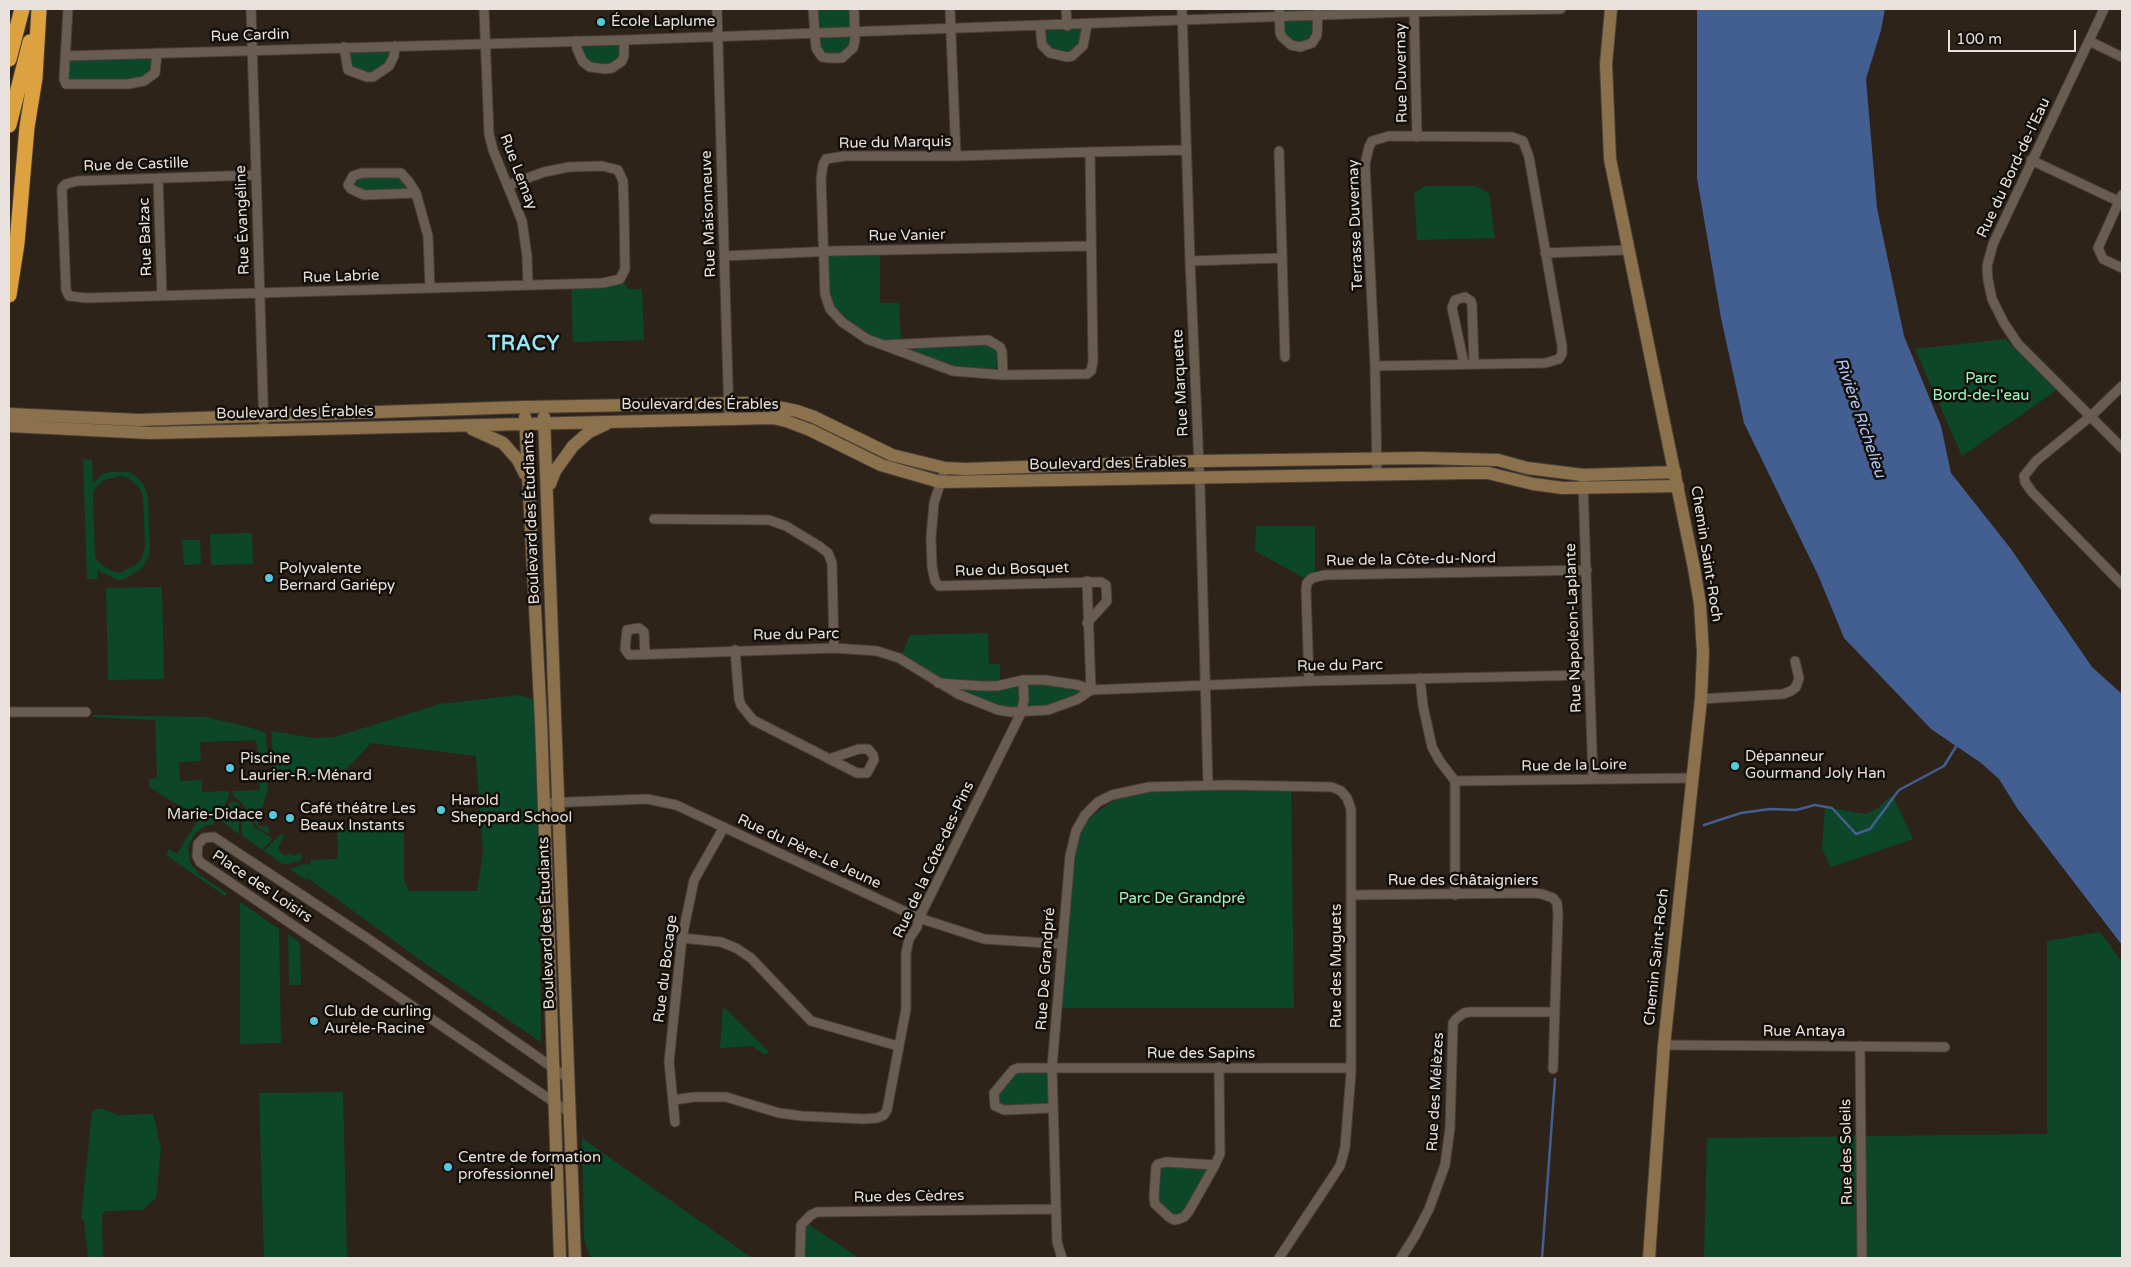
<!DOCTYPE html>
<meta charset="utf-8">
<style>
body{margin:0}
#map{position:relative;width:2131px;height:1267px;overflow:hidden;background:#2e2319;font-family:"Varela Round",sans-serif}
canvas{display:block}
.frame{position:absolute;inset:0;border:10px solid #e9e1db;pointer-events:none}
.scale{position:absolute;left:1948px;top:30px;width:128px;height:22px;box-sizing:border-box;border:2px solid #e9e1db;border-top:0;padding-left:6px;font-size:15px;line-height:18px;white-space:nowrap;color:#e9e1db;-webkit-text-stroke:4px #120e09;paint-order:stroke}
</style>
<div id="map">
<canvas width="2131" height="1267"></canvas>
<div class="frame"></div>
<div class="scale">100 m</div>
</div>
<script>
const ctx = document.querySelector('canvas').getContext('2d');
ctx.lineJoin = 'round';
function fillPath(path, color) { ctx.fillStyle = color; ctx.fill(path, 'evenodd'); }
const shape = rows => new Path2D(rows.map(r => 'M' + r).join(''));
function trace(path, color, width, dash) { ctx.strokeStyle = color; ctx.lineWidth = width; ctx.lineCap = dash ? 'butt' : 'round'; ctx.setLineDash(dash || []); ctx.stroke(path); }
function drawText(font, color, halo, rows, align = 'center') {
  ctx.font = font + ' "Varela Round",sans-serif'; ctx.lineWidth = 5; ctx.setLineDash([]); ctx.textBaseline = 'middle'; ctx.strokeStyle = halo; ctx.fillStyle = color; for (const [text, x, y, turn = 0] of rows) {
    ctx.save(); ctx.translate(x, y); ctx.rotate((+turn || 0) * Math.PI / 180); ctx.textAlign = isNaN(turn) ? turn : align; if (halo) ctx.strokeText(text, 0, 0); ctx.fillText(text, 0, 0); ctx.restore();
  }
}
fillPath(shape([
 [815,9,852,9,853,35,846,56,819,53],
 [1279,9,1320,9,1320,31,1300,47,1283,37],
 [1087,25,1081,46,1067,56,1047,49,1040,26],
 [623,42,623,49,616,64,590,67,576,43],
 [346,50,394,50,379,75,350,69],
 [156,54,157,61,148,79,69,85,66,56],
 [400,174,414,192,364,194,351,188,357,175],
 [1425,186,1476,186,1489,193,1495,238,1417,240,1414,193],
 [880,253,880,303,899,303,901,342,982,340,998,347,1002,357,992,374,932,368,903,356,849,325,827,302,825,255],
 [622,280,628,289,642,289,644,340,573,342,571,284],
 [2005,339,2057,390,1962,456,1915,349],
 [83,459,92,460,93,484,101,475,108,472,129,472,136,476,144,485,148,496,150,548,149,556,141,569,125,579,118,580,97,570,97,579,87,579],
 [120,476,129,478,140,489,143,497,145,547,141,560,135,565,120,573,111,571,101,564,95,557,93,495,95,488,104,480],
 [1256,526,1315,526,1315,574,1306,579,1255,551],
 [252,533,253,564,211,565,210,534],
 [182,540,200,540,201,564,184,565],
 [162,587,164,679,108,680,106,588],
 [988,633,989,664,1000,664,1000,683,939,682,901,657,910,635],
 [1029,682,1062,685,1079,690,1076,697,1046,707,1021,709,1000,708,948,687],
 [520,695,534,700,540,890,541,1042,430,967,308,878,309,870,307,880,289,869,304,864,310,865,311,860,338,859,337,828,404,831,404,880,409,891,477,891,483,854,476,756,371,743,343,773,282,775,274,772,271,731,314,738,335,737,440,704],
 [93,715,205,717,249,727,266,733,268,765,259,765,256,740,200,742,201,761,179,762,180,781,202,780,202,792,229,791,229,796,213,825,205,826,194,834,188,848,190,861,193,867,199,872,198,874,227,893,225,896,166,855,169,849,177,854,199,818,149,787,149,779,157,778,155,720,93,717],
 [259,771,268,771,268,788,257,826,268,826,270,834,258,828,242,803,233,795,233,791,260,790],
 [1210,788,1291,788,1294,1008,1062,1008,1077,835,1087,819,1125,793],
 [1891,796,1894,799,1913,839,1831,867,1822,849,1825,807,1866,814,1878,808],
 [230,802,236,802,239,804,239,834,220,820],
 [242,807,256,829,271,837,272,839,262,850,242,835],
 [281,834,284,836,278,848,283,855,290,854,293,856,300,853,302,854,301,860,284,865,264,851],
 [240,902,279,929,281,1043,240,1044],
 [2100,932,2122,962,2122,1258,1704,1258,1707,1138,2047,1134,2047,941],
 [288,934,300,943,301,985,289,985],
 [723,1006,769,1052,765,1055,752,1046,720,1048],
 [1052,1067,1050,1107,1004,1109,997,1103,997,1093,1016,1071],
 [343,1092,347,1258,264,1258,259,1093],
 [96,1109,102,1109,117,1115,153,1114,161,1149,156,1198,142,1210,106,1211,102,1215,103,1258,88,1258,84,1220,81,1218,92,1112],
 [582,1138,752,1258,591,1258,584,1240],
 [1160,1164,1213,1168,1183,1215,1174,1220,1157,1202],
 [808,1224,859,1258,881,1258,804,1258,804,1229]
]), '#0d472a');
fillPath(shape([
 [1697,9,1885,9,1881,30,1866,79,1877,208,1904,336,1941,426,1951,473,2011,549,2092,667,2122,694,2122,945,2017,808,1999,779,1981,763,1931,729,1844,638,1818,575,1744,423,1721,318,1697,178]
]), '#435e91');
trace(shape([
 [1704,825,1741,813,1770,809,1796,810,1815,805,1832,808,1856,834,1870,829,1899,790,1944,766,1957,745],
 [1542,1258,1555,1079]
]), '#435e91', 2.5);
const street = shape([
 [68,9,64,79,66,84,128,84,144,81,155,73,157,53],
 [251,9,264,430],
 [484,9,489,134,493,150,522,221,527,256,528,285],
 [717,9,729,418],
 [813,9,816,48,822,57,828,58,842,58,853,48,855,40,854,9],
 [950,9,956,156],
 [1066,9,1067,26],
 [1182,9,1190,261,1200,488,1208,785],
 [1279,9,1280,33,1282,37,1291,45,1300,47,1312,43,1317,35,1318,9],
 [1414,9,1417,137],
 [2104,9,1993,244,1987,266,1988,280,1992,299,2004,323,2018,344,2122,448],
 [1040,26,1042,45,1050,53,1067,57,1072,56,1083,46,1087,25],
 [576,41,577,49,583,62,590,67,605,69,612,68,622,61,624,56,624,40],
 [2089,41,2122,57],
 [344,47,348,70,367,77,373,77,389,66,394,56,395,46],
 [65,56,624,40,1405,12,1561,9],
 [1279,151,1285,357],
 [1090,152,1093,362,1091,371,1087,374,1003,375,953,371,867,339,842,322,830,309,825,294,821,179,823,165,826,159,845,156,956,156,1090,152,1186,150],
 [2031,160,2118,201],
 [255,175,77,181,66,184,62,188,62,192,66,290,69,296,86,298,603,283,620,279,625,269,624,209,623,181,618,170,602,166,569,167,544,172,509,185],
 [158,178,162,296],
 [416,193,364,195,351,189,348,185,353,176,362,173,401,173,409,182,416,193,428,236,430,288],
 [2122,195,2098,248,2103,259,2122,268],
 [1545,253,1628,250],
 [724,256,834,251,1090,246],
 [1190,261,1281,258],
 [884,345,988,340,1000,347,1002,352,1003,375],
 [1464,364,1452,308,1455,300,1465,297,1471,301,1472,305,1474,364],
 [1375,366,1545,363,1559,359,1562,354,1562,346,1529,157,1523,141,1512,137,1389,136,1372,141,1369,147,1365,164,1375,366,1377,474],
 [2122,386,2091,416,2036,461,2024,476,2025,482,2032,492,2122,584],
 [945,468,934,503,931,537,932,567,935,581,939,586,1101,582,1106,585,1107,601,1087,623],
 [1583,483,1593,779],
 [654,519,769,520,786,526,819,546,828,553,832,563,834,648],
 [1087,581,1091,690],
 [735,650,739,699,741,705,753,720,857,773,867,773,874,760,873,755,868,749,859,749,829,759],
 [645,654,644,632,639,628,627,630,625,649,629,655,834,648,877,651,899,658,958,694,998,710,1011,712,1048,710,1078,699,1091,690],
 [1420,678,1423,706,1432,747,1439,760,1455,781,1455,895],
 [1309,681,1306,590,1307,583,1312,578,1325,575,1587,570],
 [938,683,982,686,997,686,1023,680,1045,680,1078,685,1091,690,1309,681,1589,675],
 [1701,699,1783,694,1791,691,1796,687,1799,678,1795,661],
 [9,712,86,712],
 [1455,781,1692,778],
 [544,803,647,799,676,805,919,918,984,939,1061,944],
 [1351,895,1533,893,1542,894,1553,898,1557,903,1558,913,1553,1069],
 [682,938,721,942,736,948,751,958,811,1021,898,1046],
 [1664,1045,1945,1047],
 [1860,1046,1862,1258],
 [569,1079,370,940,214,837,204,838,198,844,197,856,200,862,570,1113],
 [674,1100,694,1097,726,1097,779,1113,802,1116,864,1119,877,1118,884,1115,887,1110,906,1009,906,953,909,939,917,927,919,918,1021,713,1024,700,1023,680],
 [1052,1108,1004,1110,995,1106,994,1093,1013,1070,1018,1068,1351,1068],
 [675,1122,669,1062,682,938,694,880,724,827],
 [1166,1162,1215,1165,1189,1211,1184,1217,1179,1219,1174,1220,1169,1217,1155,1204,1154,1198,1156,1167,1158,1164,1166,1162],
 [1215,1165,1220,1154,1219,1067],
 [800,1258,801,1225,811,1215,817,1212,1055,1209],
 [1062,1258,1057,1242,1052,1067,1070,856,1076,831,1085,815,1098,802,1112,795,1149,787,1226,785,1332,787,1341,791,1347,798,1351,809,1351,1073,1345,1148,1340,1166,1279,1258],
 [1401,1258,1415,1236,1429,1209,1445,1165,1450,1128,1453,1023,1456,1019,1464,1013,1470,1012,1555,1012]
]);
const secondary = shape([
 [1611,9,1606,64,1610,159,1694,568,1700,604,1703,653,1701,699,1664,1045,1649,1258],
 [9,414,139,420,525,407,745,403,768,405,797,411,814,417,892,455,945,468,966,469,1199,461,1421,458,1498,460,1527,468,1583,475,1675,472],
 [525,417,541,722,560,1258],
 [544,417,575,1258],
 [9,426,150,433,773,418,786,421,810,430,881,465,940,482,1465,473,1488,473,1533,484,1563,488,1678,486],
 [472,429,503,443,518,460,525,474],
 [550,484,555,471,573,446,589,432,606,424]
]);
const highway = shape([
 [9,59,22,9],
 [9,125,30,42],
 [9,295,17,243,27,127,35,78,39,9]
]);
trace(street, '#493f38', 11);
trace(secondary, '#493f38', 14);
trace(highway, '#493f38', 17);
trace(street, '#695d51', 9);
trace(secondary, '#8c724c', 12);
trace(highway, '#dca240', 15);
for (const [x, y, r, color] of [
 [601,22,5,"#56c9e1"],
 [269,578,5,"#56c9e1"],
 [1735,766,5,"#56c9e1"],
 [230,768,5,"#56c9e1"],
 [441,810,5,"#56c9e1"],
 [273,815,5,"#56c9e1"],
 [290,818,5,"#56c9e1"],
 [314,1021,5,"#56c9e1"],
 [448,1167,5,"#56c9e1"]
]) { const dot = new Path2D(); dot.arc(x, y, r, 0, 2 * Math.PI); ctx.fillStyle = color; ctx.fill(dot); trace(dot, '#120e09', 2); }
drawText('15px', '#e9e1db', '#120e09', [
 ["École Laplume",611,22],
 ["Polyvalente",279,569],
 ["Bernard Gariépy",279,586],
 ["Dépanneur",1745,757],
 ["Gourmand Joly Han",1745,774],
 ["Piscine",240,759],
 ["Laurier-R.-Ménard",240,776],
 ["Harold",451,801],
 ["Sheppard School",451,818],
 ["Café théâtre Les",300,809],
 ["Beaux Instants",300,826],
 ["Marie-Didace",263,815,"right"],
 ["Club de curling",324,1012],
 ["Aurèle-Racine",324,1029],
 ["Centre de formation",458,1158],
 ["professionnel",458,1175]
], 'left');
drawText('15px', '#e9e1db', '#120e09', [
 ["Rue Cardin",250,36,-2],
 ["Rue Duvernay",1402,73,-91],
 ["Rue du Marquis",895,143,-1],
 ["Rue de Castille",136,165,-2],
 ["Rue du Bord-de-l'Eau",2014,168,-65],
 ["Rue Lemay",518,172,69],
 ["Rue Maisonneuve",709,214,-92],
 ["Rue Évangéline",243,220,-92],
 ["Terrasse Duvernay",1356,225,-92],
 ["Rue Vanier",907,236,-1],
 ["Rue Balzac",146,237,-92],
 ["Rue Labrie",341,277,-2],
 ["Rue Marquette",1181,383,-93],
 ["Boulevard des Érables",700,405],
 ["Boulevard des Érables",295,413,-1],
 ["Boulevard des Érables",1108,464,-1],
 ["Boulevard des Étudiants",532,518,-92],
 ["Chemin Saint-Roch",1706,554,81],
 ["Rue de la Côte-du-Nord",1411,560,-1],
 ["Rue du Bosquet",1012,570,-2],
 ["Rue Napoléon-Laplante",1574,628,-92],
 ["Rue du Parc",796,635,-1],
 ["Rue du Parc",1340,666,-1],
 ["Rue de la Loire",1574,766,-1],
 ["Rue du Père-Le Jeune",809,852,25],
 ["Rue de la Côte-des-Pins",934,860,-65],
 ["Rue des Châtaigniers",1463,881],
 ["Place des Loisirs",262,887,34],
 ["Boulevard des Étudiants",547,923,-92],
 ["Chemin Saint-Roch",1657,957,-84],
 ["Rue des Muguets",1337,966,-90],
 ["Rue du Bocage",666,969,-83],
 ["Rue De Grandpré",1046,969,-86],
 ["Rue Antaya",1804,1032],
 ["Rue des Sapins",1201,1054],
 ["Rue des Mélèzes",1436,1092,-87],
 ["Rue des Soleils",1847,1152,-91],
 ["Rue des Cèdres",909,1197,-1]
]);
drawText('15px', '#9cf9c0', '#120e09', [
 ["Parc",1981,379],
 ["Bord-de-l'eau",1981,396],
 ["Parc De Grandpré",1182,899]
]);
drawText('italic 16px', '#aec7f6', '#120e09', [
 ["Rivière Richelieu",1860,418,71]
]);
ctx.letterSpacing = '1px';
drawText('bold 20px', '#98e6f7', '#120e09', [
 ["TRACY",524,345]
]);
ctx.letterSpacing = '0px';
</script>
